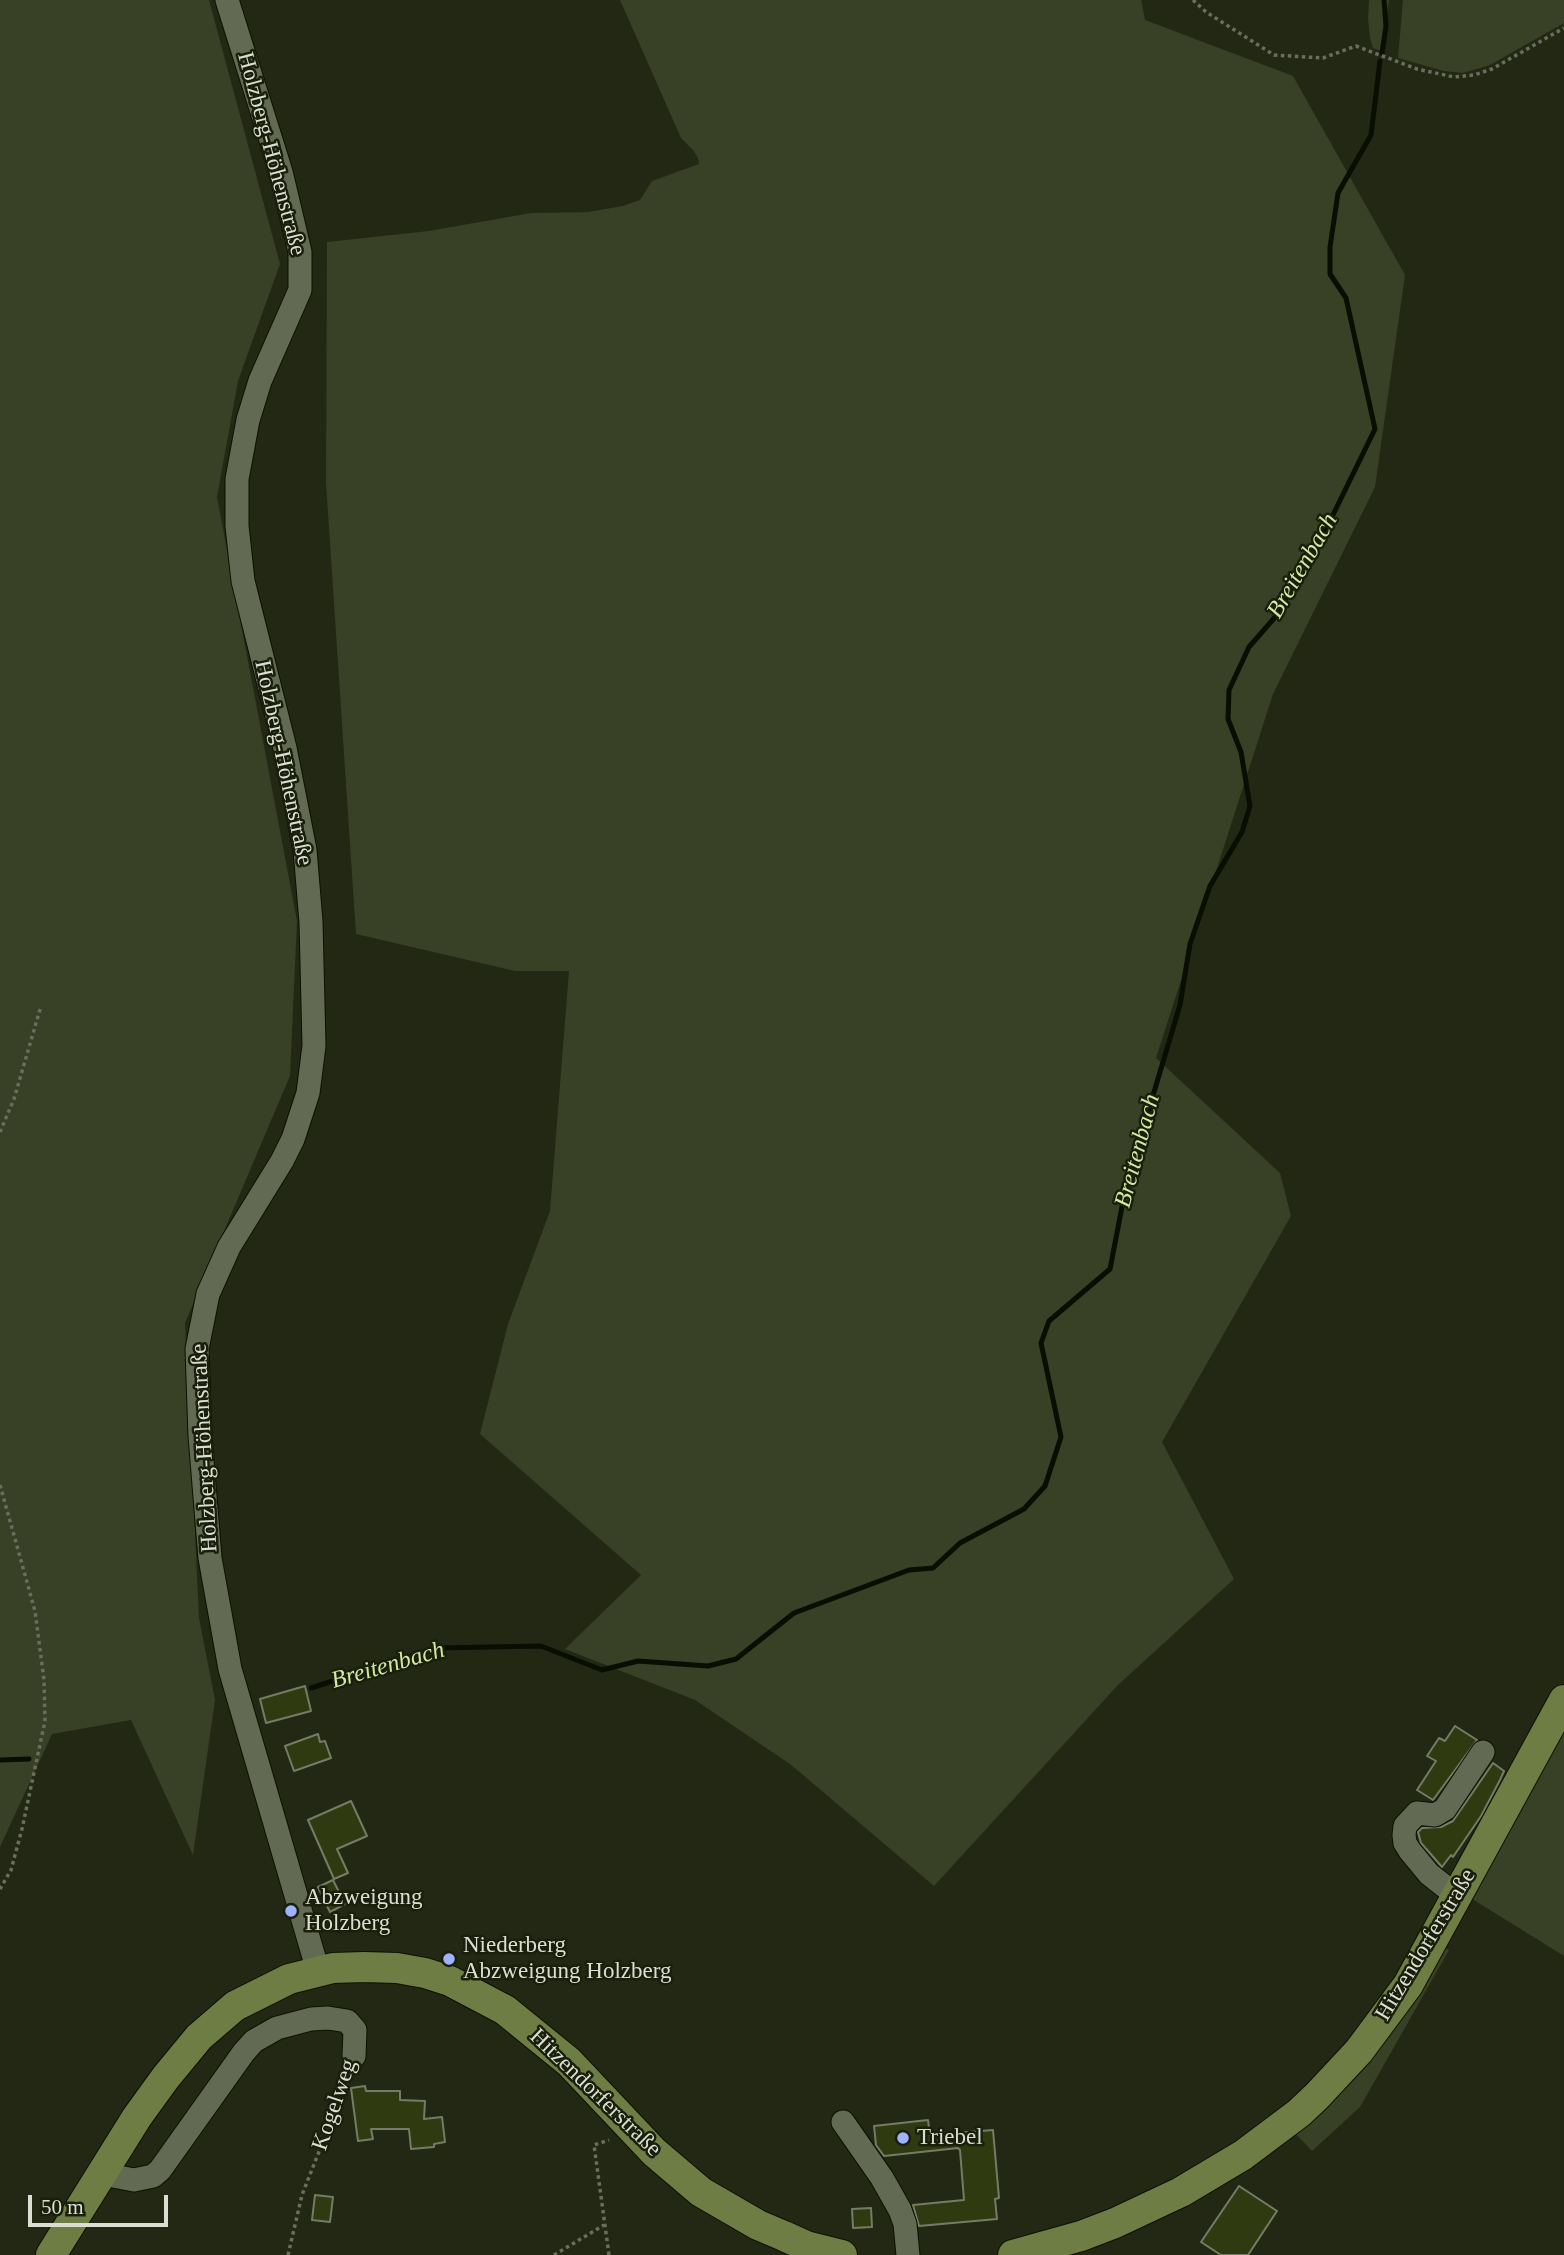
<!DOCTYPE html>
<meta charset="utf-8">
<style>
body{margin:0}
#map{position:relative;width:1564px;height:2255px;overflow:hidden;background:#232814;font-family:"Times New Roman",serif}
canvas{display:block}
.scale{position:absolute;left:28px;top:2195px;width:140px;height:32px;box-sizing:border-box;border:4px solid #dbdfd3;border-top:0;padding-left:9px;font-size:21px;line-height:24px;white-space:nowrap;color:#dbdfd3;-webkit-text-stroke:5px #191f0b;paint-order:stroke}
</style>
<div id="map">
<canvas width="1564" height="2255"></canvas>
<div class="scale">50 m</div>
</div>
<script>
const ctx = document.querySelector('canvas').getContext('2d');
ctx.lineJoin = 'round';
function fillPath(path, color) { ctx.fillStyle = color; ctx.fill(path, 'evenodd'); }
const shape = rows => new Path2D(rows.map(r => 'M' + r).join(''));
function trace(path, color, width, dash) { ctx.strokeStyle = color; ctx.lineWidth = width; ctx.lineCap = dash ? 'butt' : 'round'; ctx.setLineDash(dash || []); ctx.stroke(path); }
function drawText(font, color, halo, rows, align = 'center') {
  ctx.font = font + ' "Times New Roman",serif'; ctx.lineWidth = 5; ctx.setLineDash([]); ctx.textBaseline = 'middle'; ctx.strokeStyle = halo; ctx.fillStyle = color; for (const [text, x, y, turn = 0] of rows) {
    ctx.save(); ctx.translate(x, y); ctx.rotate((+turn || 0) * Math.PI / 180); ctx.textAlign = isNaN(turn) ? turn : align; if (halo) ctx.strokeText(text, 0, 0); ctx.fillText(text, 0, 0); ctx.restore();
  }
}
fillPath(shape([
 [0,0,209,0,280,264,238,381,217,497,297,921,290,1076,185,1323,199,1618,215,1700,193,1855,131,1720,52,1734,0,1847],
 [620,0,1141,0,1145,20,1293,76,1405,275,1375,487,1273,694,1156,1058,1280,1173,1291,1216,1162,1442,1234,1579,1118,1685,934,1886,790,1764,695,1700,565,1649,641,1575,480,1434,508,1324,550,1211,569,971,515,971,356,934,326,483,327,242,429,231,531,213,588,212,623,206,640,200,652,181,699,164,698,158,693,150,681,138],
 [1369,0,1389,0,1381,51,1373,48,1370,38,1368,19],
 [1403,0,1564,0,1564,23,1490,65,1463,73,1444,71,1398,58],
 [1564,1718,1564,1956,1469,1897],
 [1441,1946,1449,1950,1360,2107,1312,2151,1292,2130]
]), '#384026');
trace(shape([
 [1382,53,1386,26,1384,0],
 [311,1688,437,1648,541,1646,602,1670,638,1661,708,1666,736,1659,794,1613,909,1570,933,1568,960,1543,1024,1509,1045,1486,1061,1437,1041,1343,1049,1321,1110,1269,1126,1186,1180,1005,1190,944,1210,886,1242,832,1250,806,1241,752,1228,719,1229,690,1249,647,1283,608,1292,578,1329,523,1375,429,1346,298,1330,274,1330,247,1338,193,1371,135,1380,61],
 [0,1760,29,1759]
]), '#080e00', 5);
const building = shape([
 [305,1686,311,1711,266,1723,260,1699,305,1686],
 [1455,1726,1477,1740,1433,1800,1417,1790,1436,1761,1427,1756,1439,1738,1445,1741,1455,1726],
 [318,1734,320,1742,325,1741,331,1758,294,1771,285,1746,318,1734],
 [1493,1763,1504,1771,1500,1780,1481,1816,1453,1857,1451,1855,1442,1867,1421,1843,1418,1832,1422,1828,1441,1827,1453,1821,1493,1763],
 [351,1801,367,1836,337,1849,348,1873,334,1879,308,1820,351,1801],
 [333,1880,345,1904,330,1912,318,1887,333,1880],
 [365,2086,366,2091,400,2091,400,2100,425,2101,424,2119,442,2117,445,2142,434,2144,434,2147,411,2149,409,2129,371,2129,373,2139,358,2141,351,2088,365,2086],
 [928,2120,930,2135,993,2130,999,2198,995,2199,997,2219,919,2226,913,2205,964,2200,960,2150,958,2148,884,2156,876,2145,874,2126,928,2120],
 [1239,2186,1277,2211,1248,2255,1221,2255,1201,2242,1239,2186],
 [315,2195,333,2197,330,2222,312,2220,315,2195],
 [871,2208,872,2227,853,2228,852,2209,871,2208]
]);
fillPath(building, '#2f3a10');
trace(building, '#757c65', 2);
const minor = shape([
 [227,0,281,172,300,252,300,290,260,381,248,420,237,479,237,526,243,581,285,748,305,850,311,922,314,1046,308,1093,293,1139,282,1161,229,1247,208,1294,197,1349,200,1436,210,1558,230,1669,318,1971],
 [1458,1897,1429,1874,1410,1851,1405,1843,1404,1835,1405,1826,1417,1813,1435,1815,1445,1809,1483,1752],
 [843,2122,882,2178,900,2210,905,2224,908,2255],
 [103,2174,134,2180,153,2176,160,2170,244,2052,254,2041,277,2028,311,2019,328,2018,347,2021,355,2030,354,2056]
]);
const major = shape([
 [51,2255,137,2117,166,2077,199,2037,235,2006,289,1979,333,1968,364,1967,397,1968,425,1973,450,1981,505,2010,569,2062,654,2152,701,2192,758,2225,784,2236,806,2246,842,2255],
 [1013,2255,1081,2236,1115,2223,1181,2192,1243,2155,1299,2113,1317,2096,1359,2051,1408,1985,1564,1700]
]);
trace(minor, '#0c1101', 25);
trace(major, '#0c1101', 32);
trace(shape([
 [1193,0,1206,12,1274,55,1323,58,1356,46,1417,69,1454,77,1474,75,1492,69,1564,28],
 [0,1132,14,1099,41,1006],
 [0,1485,35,1611,44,1680,45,1721,22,1829,11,1870,0,1889],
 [288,2255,302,2195,349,2075],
 [554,2255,604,2225],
 [609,2255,594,2145,609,2140]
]), '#696e5d', 3.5, [3.5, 3.5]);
trace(minor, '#636a54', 23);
trace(major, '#6e7d44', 30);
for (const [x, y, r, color] of [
 [291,1911,7,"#9fb3fd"],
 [449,1959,7,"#9fb3fd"],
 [903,2138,7,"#9fb3fd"]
]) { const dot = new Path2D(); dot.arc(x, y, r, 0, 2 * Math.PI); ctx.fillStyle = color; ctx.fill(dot); trace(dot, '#191f0b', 2.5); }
drawText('23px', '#dbdfd3', '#191f0b', [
 ["Holzberg-Höhenstraße",271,154,75],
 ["Holzberg-Höhenstraße",283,763,78],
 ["Holzberg-Höhenstraße",205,1448,-93],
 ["Hitzendorferstraße",1426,1945,-59],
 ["Hitzendorferstraße",595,2093,44],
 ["Kogelweg",335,2105,-71]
]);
drawText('23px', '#dbdfd3', '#191f0b', [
 ["Abzweigung",305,1898],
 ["Holzberg",305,1924],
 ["Niederberg",463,1946],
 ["Abzweigung Holzberg",463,1972],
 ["Triebel",917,2138]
], 'left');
drawText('italic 24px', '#d3e8a1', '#191f0b', [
 ["Breitenbach",1303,566,-60],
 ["Breitenbach",1138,1151,-75],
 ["Breitenbach",388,1666,-16]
]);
</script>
